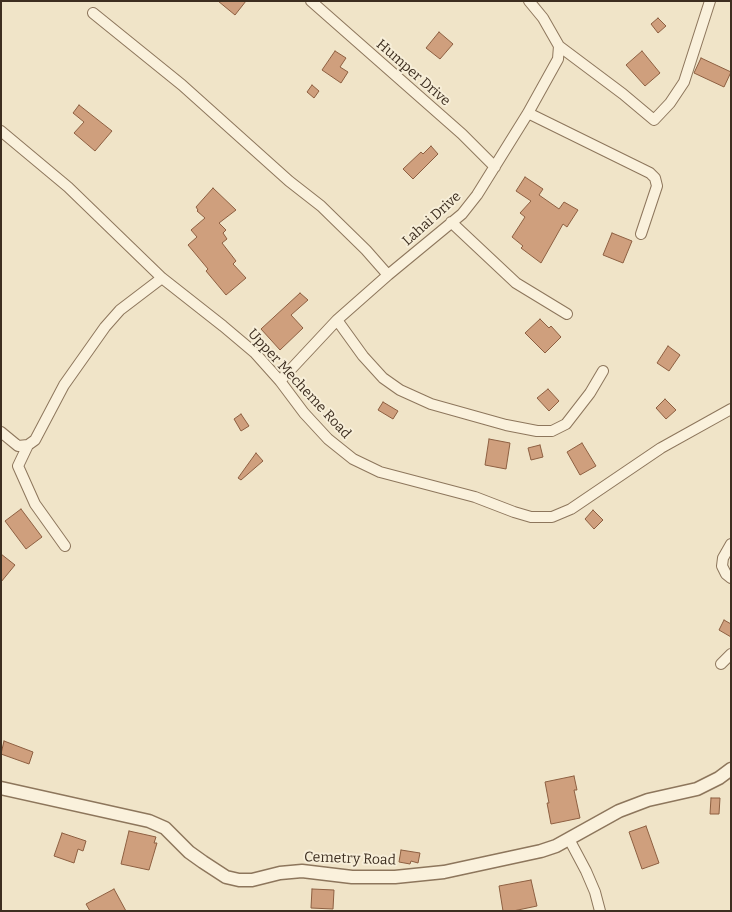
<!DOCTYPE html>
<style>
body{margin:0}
#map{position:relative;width:732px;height:912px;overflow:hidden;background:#f0e4c8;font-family:Bitter,serif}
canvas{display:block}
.frame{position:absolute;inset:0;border:2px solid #3d2e20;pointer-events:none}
</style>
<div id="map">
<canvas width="732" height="912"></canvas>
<div class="frame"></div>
</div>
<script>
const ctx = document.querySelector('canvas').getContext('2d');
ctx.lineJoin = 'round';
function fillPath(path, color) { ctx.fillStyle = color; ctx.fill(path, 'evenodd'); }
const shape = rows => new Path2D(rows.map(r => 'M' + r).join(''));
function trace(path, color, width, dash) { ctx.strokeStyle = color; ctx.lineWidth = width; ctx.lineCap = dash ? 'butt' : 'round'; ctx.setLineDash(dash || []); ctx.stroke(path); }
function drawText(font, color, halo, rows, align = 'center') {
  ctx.font = font + ' Bitter,serif'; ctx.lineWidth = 4; ctx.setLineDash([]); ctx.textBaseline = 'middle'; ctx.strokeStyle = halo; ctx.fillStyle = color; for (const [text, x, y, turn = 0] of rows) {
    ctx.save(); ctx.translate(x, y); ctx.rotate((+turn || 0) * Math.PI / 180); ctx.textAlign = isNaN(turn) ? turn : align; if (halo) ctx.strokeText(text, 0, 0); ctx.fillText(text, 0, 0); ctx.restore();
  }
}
const building = shape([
 [218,1,246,1,235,15,218,1],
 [658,18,666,26,658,33,651,24,658,18],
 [439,32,453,44,440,59,426,48,439,32],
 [335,51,346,58,340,67,348,72,341,83,322,70,335,51],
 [642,51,660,73,645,86,626,65,642,51],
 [701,58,731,72,724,87,694,73,701,58],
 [312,85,319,91,314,98,307,92,312,85],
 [79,105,112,131,95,151,74,133,84,122,73,113,79,105],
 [431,146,438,154,413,179,403,169,421,152,423,154,431,146],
 [525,177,543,189,539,195,559,209,564,202,578,210,567,227,563,224,541,263,521,248,523,246,512,237,525,217,520,213,531,201,516,191,525,177],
 [213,188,236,210,219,223,226,230,223,233,227,239,222,243,236,261,233,264,246,278,226,295,206,271,208,269,188,245,197,237,191,230,205,218,197,211,198,210,196,207,213,188],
 [612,233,632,241,623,263,603,255,612,233],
 [300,293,308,300,291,315,303,328,280,350,261,329,300,293],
 [540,319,549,328,551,326,561,337,545,353,525,333,540,319],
 [668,346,680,355,669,371,657,363,668,346],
 [548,389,559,401,549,411,537,398,548,389],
 [665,399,676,410,666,419,656,408,665,399],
 [383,402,398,411,393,419,378,410,383,402],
 [241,414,249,426,241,431,234,419,241,414],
 [489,439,510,443,506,469,485,465,489,439],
 [582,443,596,466,580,475,567,452,582,443],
 [540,445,543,457,531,460,528,448,540,445],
 [256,453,263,461,241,480,238,478,256,453],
 [21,509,42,537,26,549,5,521,21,509],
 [593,510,603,520,594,529,585,519,593,510],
 [1,554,15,565,1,582,1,554],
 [724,620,731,624,731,637,719,630,724,620],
 [4,741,33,752,29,764,1,754,4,741],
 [574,776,577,790,574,790,580,818,551,824,547,803,549,803,545,782,574,776],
 [711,798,720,798,719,814,710,814,711,798],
 [646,826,659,863,642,869,629,832,646,826],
 [129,831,156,837,154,843,157,843,149,870,121,864,129,831],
 [62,833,86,841,83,851,78,849,74,863,54,856,62,833],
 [401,850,420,853,418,863,411,861,410,864,399,862,401,850],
 [531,880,537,906,513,911,503,911,499,886,531,880],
 [114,889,126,911,90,911,86,904,114,889],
 [312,889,334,890,333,909,311,908,312,889]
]);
fillPath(building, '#cf9f7d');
trace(building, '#8d5f41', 1);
const minor = shape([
 [311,1,462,134,495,167],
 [529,1,543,18,559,46,623,94,654,120,670,103,684,82,710,1],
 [93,13,182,85,289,181,321,206,366,250,388,275],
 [528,113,650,173,655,178,657,186,641,234],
 [1,131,68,187,162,278,223,326,255,353,280,381,304,413,328,439,353,459,380,472,475,497,514,512,531,517,552,517,571,509,661,448,731,409],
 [451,222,516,283,567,314],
 [337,320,363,356,383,378,400,390,431,404,506,425,537,431,552,431,566,424,590,393,603,371],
 [280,381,337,320,388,275,462,214,477,195,528,113,558,59,559,46],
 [1,432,18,446,28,445],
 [731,544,723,558,722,566,726,574,731,578],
 [65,546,35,504,18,466,28,445,35,440,64,385,105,327,120,310,162,278],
 [721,664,731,654],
 [569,839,586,871,595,892,600,911]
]);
const tertiary = shape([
 [1,788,149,821,165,828,189,852,203,862,226,877,239,880,252,880,280,873,302,871,352,877,395,877,444,872,541,851,556,846,619,811,648,800,697,789,719,778,731,769]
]);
trace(minor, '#8d765c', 12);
trace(tertiary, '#8d765c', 15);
trace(minor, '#faf1dc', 10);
trace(tertiary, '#faf1dc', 12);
drawText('14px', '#3d2e20', '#f7eed8', [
 ["Humper Drive",413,73,41],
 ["Lahai Drive",432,219,-42],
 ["Upper Mecheme Road",299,384,47],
 ["Cemetry Road",350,859,2]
]);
</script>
